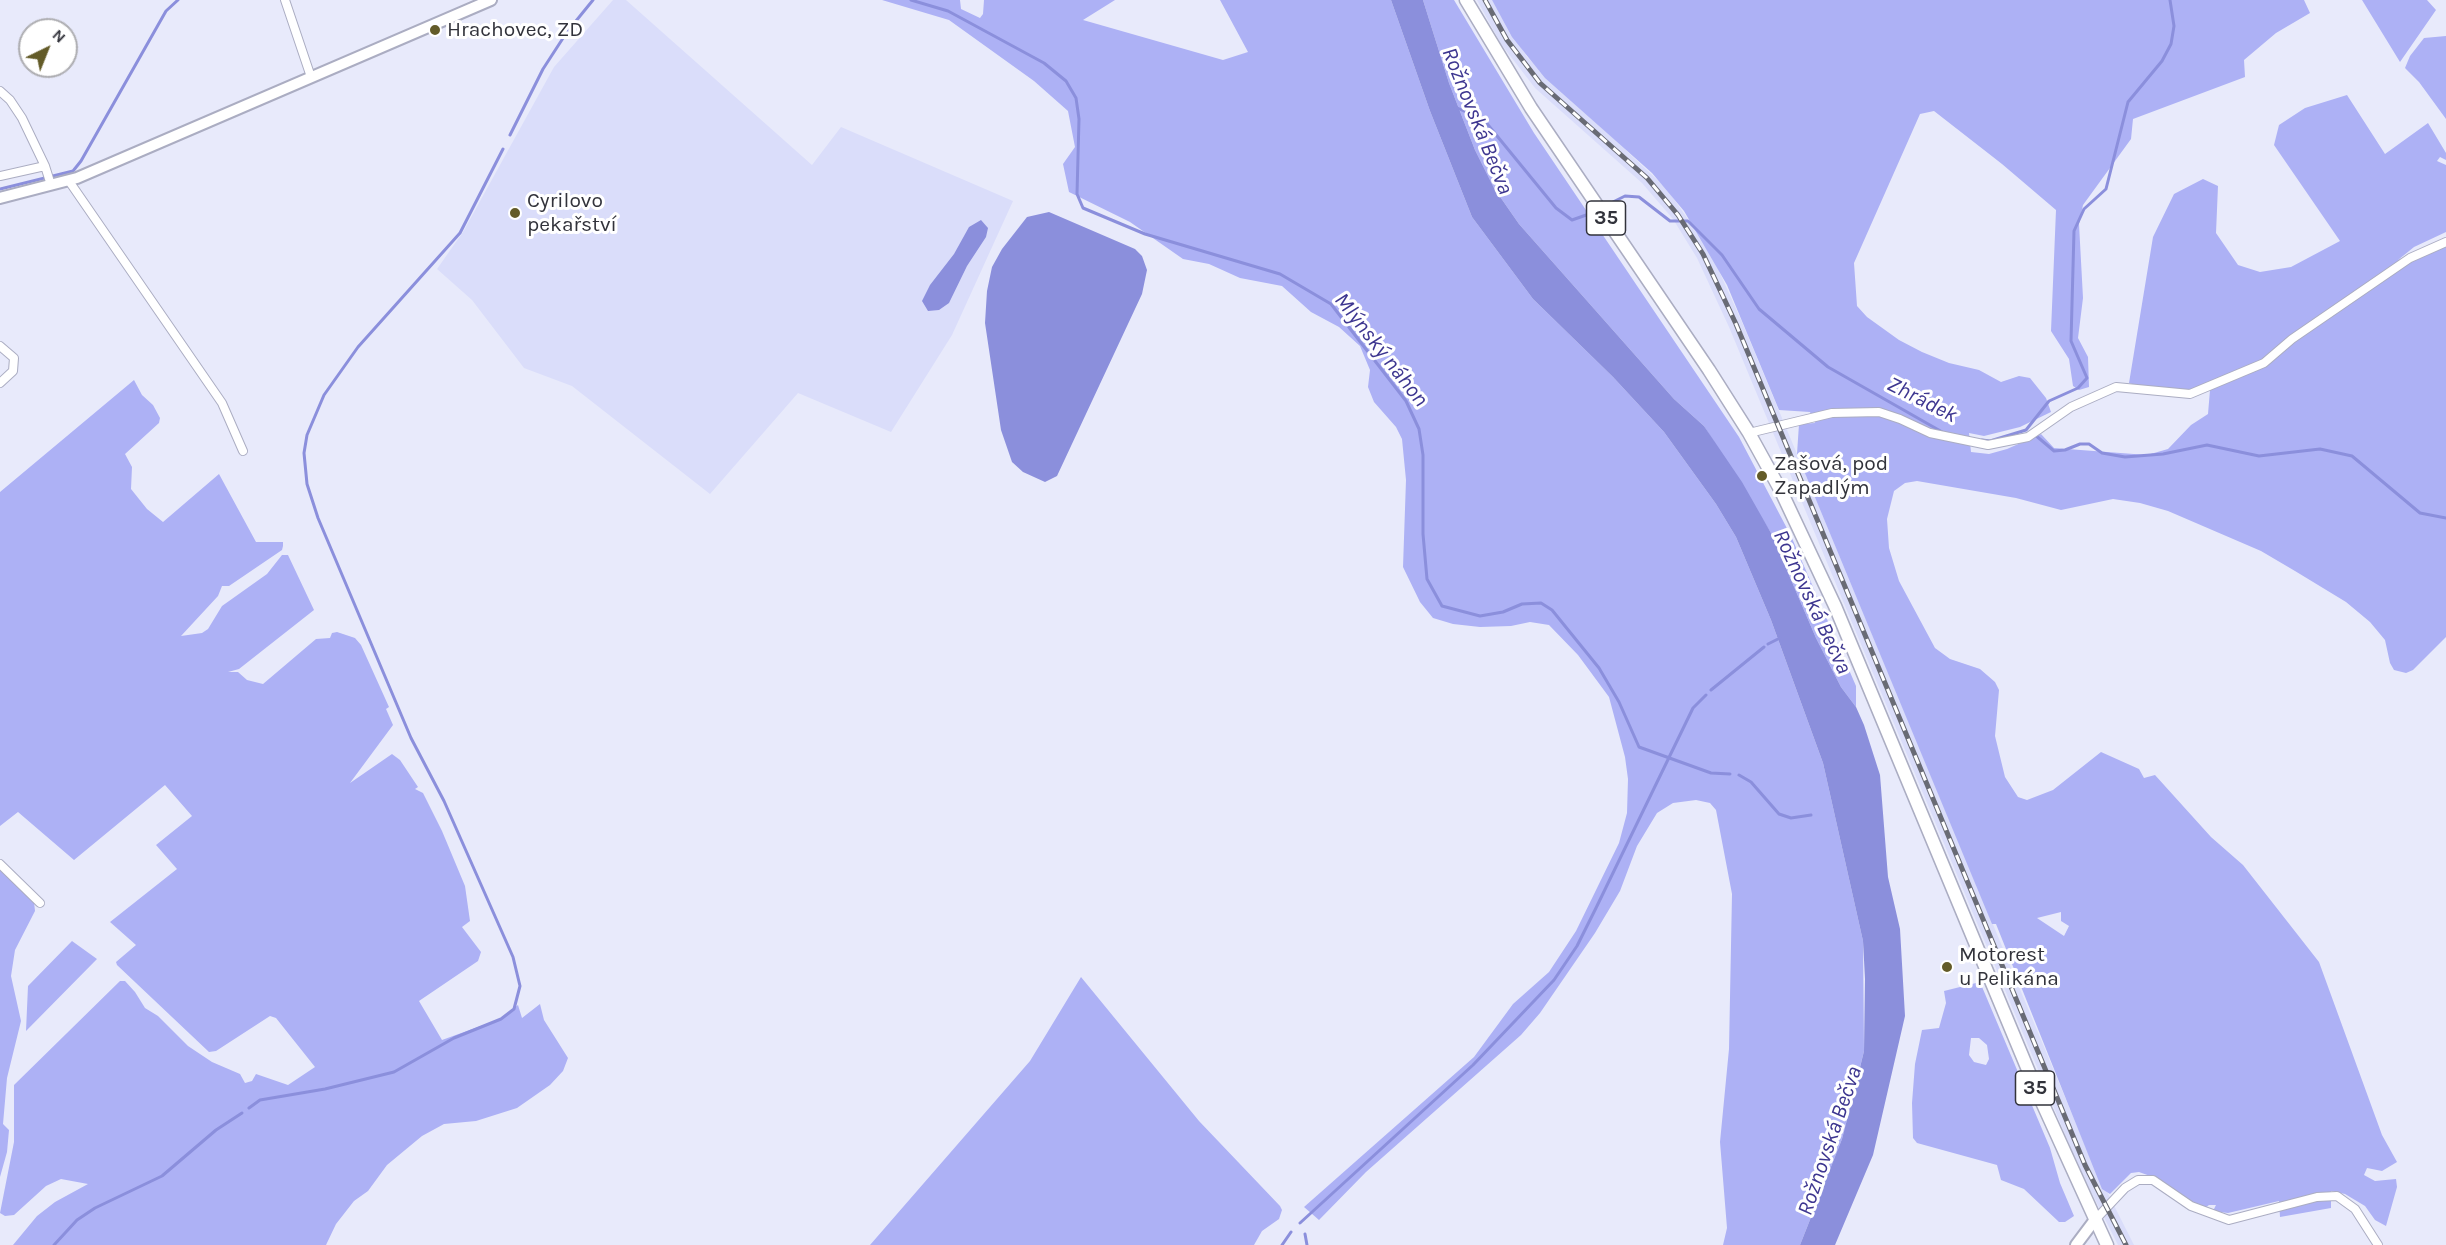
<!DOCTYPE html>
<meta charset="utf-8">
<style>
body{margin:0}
#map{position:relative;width:2446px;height:1245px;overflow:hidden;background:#e8eafb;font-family:Karla,sans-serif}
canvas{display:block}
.north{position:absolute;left:18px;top:18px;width:60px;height:60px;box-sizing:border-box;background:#fff;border:2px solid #adadb1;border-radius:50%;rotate:43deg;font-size:16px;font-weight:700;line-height:24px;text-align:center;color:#32333b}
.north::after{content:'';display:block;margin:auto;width:21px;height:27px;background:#635b28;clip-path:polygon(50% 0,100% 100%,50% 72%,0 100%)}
</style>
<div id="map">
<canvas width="2446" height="1245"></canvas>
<div class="north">N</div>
</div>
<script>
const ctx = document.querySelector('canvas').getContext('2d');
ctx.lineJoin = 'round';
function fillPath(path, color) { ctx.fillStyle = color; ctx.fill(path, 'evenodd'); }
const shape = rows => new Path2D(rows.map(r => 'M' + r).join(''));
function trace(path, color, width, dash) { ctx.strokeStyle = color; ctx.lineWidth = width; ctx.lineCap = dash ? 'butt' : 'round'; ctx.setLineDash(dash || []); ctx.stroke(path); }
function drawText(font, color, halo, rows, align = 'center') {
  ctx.font = font + ' Karla,sans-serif'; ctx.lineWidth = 6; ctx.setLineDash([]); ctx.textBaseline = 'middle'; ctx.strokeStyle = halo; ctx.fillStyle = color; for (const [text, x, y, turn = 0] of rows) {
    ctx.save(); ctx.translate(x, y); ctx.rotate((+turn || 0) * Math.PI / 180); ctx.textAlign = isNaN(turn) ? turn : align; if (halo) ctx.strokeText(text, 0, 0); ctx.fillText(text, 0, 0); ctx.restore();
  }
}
fillPath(shape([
 [613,0,626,0,812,165,841,127,1013,201,952,335,891,432,798,393,710,494,572,386,524,368,472,300,437,269,463,232,554,67],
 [1477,0,1492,0,1527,57,1667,189,1710,251,1742,322,2092,1162,2134,1245,2118,1245,2079,1168,1729,327,1697,258,1673,219,1642,183,1535,88,1501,44]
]), '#daddfa');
fillPath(shape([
 [882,0,960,0,961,9,980,18,983,14,984,0,1115,0,1083,20,1223,60,1248,52,1220,0,1391,0,1430,111,1472,217,1533,299,1613,377,1664,432,1716,504,1736,537,1771,620,1823,763,1863,941,1864,1051,1842,1139,1800,1245,1723,1245,1727,1228,1720,1142,1729,1049,1732,894,1716,810,1710,803,1696,800,1673,803,1657,813,1637,846,1620,891,1595,933,1540,1013,1521,1035,1366,1172,1319,1220,1304,1207,1474,1057,1513,1004,1549,972,1576,931,1619,843,1627,813,1628,779,1625,757,1609,697,1578,655,1549,625,1530,622,1511,626,1480,627,1453,624,1433,618,1420,602,1403,567,1406,480,1402,439,1396,427,1374,402,1368,387,1370,370,1360,346,1339,327,1311,312,1282,286,1240,278,1209,264,1183,259,1130,222,1069,192,1063,164,1075,147,1068,111,1034,81,949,20],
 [1423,0,1454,0,1534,133,1739,437,1791,536,1856,686,1856,707,1841,687,1816,638,1771,533,1704,426,1674,399,1519,224,1494,188,1475,150,1449,83],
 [1492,0,2304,0,2310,13,2276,33,2244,60,2245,77,2133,119,2131,139,2083,205,2079,224,2083,298,2078,338,2088,357,2089,387,2079,390,2073,386,2069,359,2051,331,2056,210,2002,164,1934,111,1920,114,1854,263,1857,306,1867,317,1899,340,1922,352,1949,363,1979,370,2001,382,2019,376,2030,378,2046,398,2051,412,2020,427,1984,436,1969,433,1971,452,1989,454,2007,449,2041,434,2054,448,2147,455,2168,449,2191,425,2208,414,2210,390,2162,394,2129,383,2153,237,2174,194,2203,179,2218,186,2216,233,2238,265,2260,272,2291,267,2340,241,2274,145,2279,125,2305,108,2347,95,2385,154,2428,123,2446,153,2446,160,2440,157,2437,161,2446,165,2446,232,2414,247,2398,260,2446,237,2446,637,2413,670,2406,673,2394,670,2390,663,2385,640,2370,622,2346,602,2295,571,2261,551,2168,511,2140,503,2113,499,2061,510,2016,498,1917,481,1905,483,1894,491,1887,519,1889,548,1899,581,1935,648,1950,659,1980,669,1995,682,1999,690,1995,736,2005,777,2018,797,2027,800,2053,790,2101,752,2139,769,2144,778,2155,775,2211,837,2243,865,2319,962,2382,1135,2397,1162,2382,1171,2367,1168,2364,1175,2375,1181,2396,1179,2397,1187,2386,1226,2375,1220,2365,1206,2345,1194,2331,1191,2331,1208,2280,1217,2279,1201,2228,1213,2213,1211,2216,1205,2209,1205,2202,1210,2153,1177,2139,1172,2131,1173,2110,1194,2102,1189,1996,924,1992,924,1797,454,1799,424,1815,423,1810,412,1779,410,1727,285,1684,211,1652,173,1545,78,1512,37],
 [2061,912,2061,921,2069,926,2064,936,2037,918],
 [2362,0,2427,0,2436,10,2400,62],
 [2446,36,2446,119,2419,82,2405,68,2410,56,2424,38],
 [134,380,142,395,153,405,160,418,159,423,125,454,132,467,131,489,147,509,163,522,219,474,256,542,283,542,283,546,282,550,229,586,222,586,218,596,181,636,202,633,208,629,222,606,267,574,282,555,288,555,314,610,239,669,228,672,238,672,247,680,263,684,316,639,330,638,332,633,337,632,355,638,361,645,389,707,386,709,393,725,350,783,392,754,400,760,418,787,415,789,423,793,442,831,465,886,470,921,462,927,481,952,478,961,419,1001,442,1040,500,1019,518,1005,522,1018,540,1004,544,1020,568,1058,563,1071,550,1085,517,1108,476,1121,444,1124,422,1136,387,1165,368,1191,354,1201,336,1224,326,1245,13,1245,37,1216,55,1202,88,1184,61,1179,46,1186,14,1215,5,1216,0,1213,14,1142,14,1085,120,981,125,981,135,992,145,1008,158,1016,188,1046,212,1062,240,1074,245,1083,252,1081,256,1074,288,1085,315,1067,276,1018,270,1016,216,1051,209,1052,117,965,116,962,136,945,110,922,177,869,156,845,192,816,165,785,74,860,18,812,0,826,0,492],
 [0,868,34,902,35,911,15,950,11,976,21,1021,7,1078,3,1124,9,1130,7,1152,0,1177],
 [72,941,97,959,26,1031,28,986],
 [1081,977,1199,1121,1280,1206,1282,1210,1279,1219,1262,1231,1254,1245,870,1245,1030,1061],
 [1980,982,2050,1148,2060,1183,2074,1216,2065,1222,2059,1222,2024,1189,2001,1180,1997,1165,1917,1143,1913,1138,1912,1103,1915,1064,1922,1030,1939,1028,1946,1003,1944,991],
 [1971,1038,1979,1038,1987,1045,1989,1059,1986,1065,1974,1062,1969,1055]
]), '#adb1f5');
fillPath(shape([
 [1391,0,1423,0,1449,83,1475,150,1494,188,1519,224,1674,399,1704,426,1742,482,1771,533,1816,638,1841,687,1856,707,1864,725,1880,775,1888,877,1900,929,1905,1016,1873,1155,1835,1245,1800,1245,1842,1139,1854,1092,1864,1051,1865,979,1863,941,1823,763,1771,620,1736,537,1716,504,1664,432,1613,377,1533,299,1472,217,1430,111],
 [1049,212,1135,249,1142,256,1147,270,1142,294,1057,476,1045,482,1023,472,1012,462,1001,430,985,323,987,291,992,267,1002,249,1027,217],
 [981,220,988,228,986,237,967,266,949,303,939,310,928,311,922,301,930,285,954,254,969,227]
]), '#8b8fdc');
trace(shape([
 [911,0,948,11,1044,63,1066,81,1076,98,1079,119,1077,194,1083,208,1145,234,1280,274,1331,304,1406,401,1419,429,1423,455,1423,534,1427,579,1442,606,1480,616,1503,612,1522,604,1541,603,1552,610,1599,668,1619,702,1639,747,1711,773,1730,774],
 [1455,107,1484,120,1556,208,1572,220,1592,213],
 [510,135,543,69,567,32,593,0],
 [0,189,73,171,81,161,166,11,178,0],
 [1607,205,1625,196,1639,197,1670,221,1688,221,1722,255,1759,309,1828,367,1944,433],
 [2034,434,2054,451,2065,450,2080,444,2089,444,2102,453,2125,457,2163,454,2207,445,2259,456,2320,449,2352,456,2420,513,2446,518],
 [1982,440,1990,441,2026,430,2049,401,2078,388,2087,378,2071,341,2074,231,2084,209,2106,189,2128,102,2162,61,2171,44,2174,26,2170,0],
 [1768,644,1780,638],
 [1711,690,1764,647],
 [1739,775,1751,782,1779,814,1791,818,1811,815],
 [249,1108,260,1100,325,1089,394,1072,454,1038,501,1019,514,1009,520,986,513,957,444,801,411,738,318,518,307,484,304,453,307,435,324,395,358,347,460,233,503,149],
 [1300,1223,1473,1065,1554,980,1577,946,1596,908,1693,708,1706,695],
 [1305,1234,1307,1245],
 [54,1245,77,1220,95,1208,162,1176,216,1130,242,1113],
 [1282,1245,1291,1232]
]), '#8b8fdc', 3);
const street = shape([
 [285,0,311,77],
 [0,91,10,100,22,118,45,166,51,185],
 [0,176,45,166],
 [69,181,222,403,243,451],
 [0,346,14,358,13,371,0,383],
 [1749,433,1832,413,1879,412,1900,419,1930,433,1988,445,2028,437,2071,407,2116,387,2190,394,2264,363,2292,339,2410,258,2446,242],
 [0,864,40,903],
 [2094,1221,2125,1188,2138,1180,2153,1180,2191,1206,2229,1220,2317,1197,2337,1196,2355,1209,2378,1245]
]);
const secondary = shape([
 [0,198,77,178,491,0],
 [2076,1245,2094,1221]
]);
const primary = shape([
 [1466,0,1531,108,1709,370,1749,433,1781,491,1835,606,2036,1089,2107,1245]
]);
trace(street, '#abadc2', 10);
trace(secondary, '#abadc2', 14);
trace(primary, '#abadc2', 15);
trace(street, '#fff', 8);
trace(secondary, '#fff', 10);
trace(primary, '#fff', 12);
const rail = shape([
 [1485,0,1507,40,1540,83,1647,178,1678,215,1703,254,1736,324,2085,1165,2126,1245]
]);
trace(rail, '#696b75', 5);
trace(rail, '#fff', 3, [9]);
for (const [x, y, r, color] of [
 [435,30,6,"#635b28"],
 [515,213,6,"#635b28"],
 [1762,476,6,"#635b28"],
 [1947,967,6,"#635b28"]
]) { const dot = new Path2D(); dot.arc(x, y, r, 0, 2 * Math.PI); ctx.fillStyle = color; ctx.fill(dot); trace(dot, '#fff', 2); }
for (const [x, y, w] of [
 [1606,218,39],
 [2035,1088,39]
]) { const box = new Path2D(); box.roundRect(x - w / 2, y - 17, w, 34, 4.5); ctx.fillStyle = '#fff'; ctx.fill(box); trace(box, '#32333b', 1.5); }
drawText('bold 20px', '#32333b', null, [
 ["35",1606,218],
 ["35",2035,1088]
]);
drawText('21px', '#32333b', '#fff', [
 ["Hrachovec, ZD",447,30],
 ["Cyrilovo",527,201],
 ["pekařství",527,225],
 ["Zašová, pod",1774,464],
 ["Zapadlým",1774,488],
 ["Motorest",1959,955],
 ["u Pelikána",1959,979]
], 'left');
drawText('italic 22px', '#3d3690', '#fff', [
 ["Rožnovská Bečva",1477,121,68],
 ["Mlýnský náhon",1381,350,52],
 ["Zhrádek",1922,400,27],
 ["Rožnovská Bečva",1812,602,65],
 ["Rožnovská Bečva",1830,1141,-71]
]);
</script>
